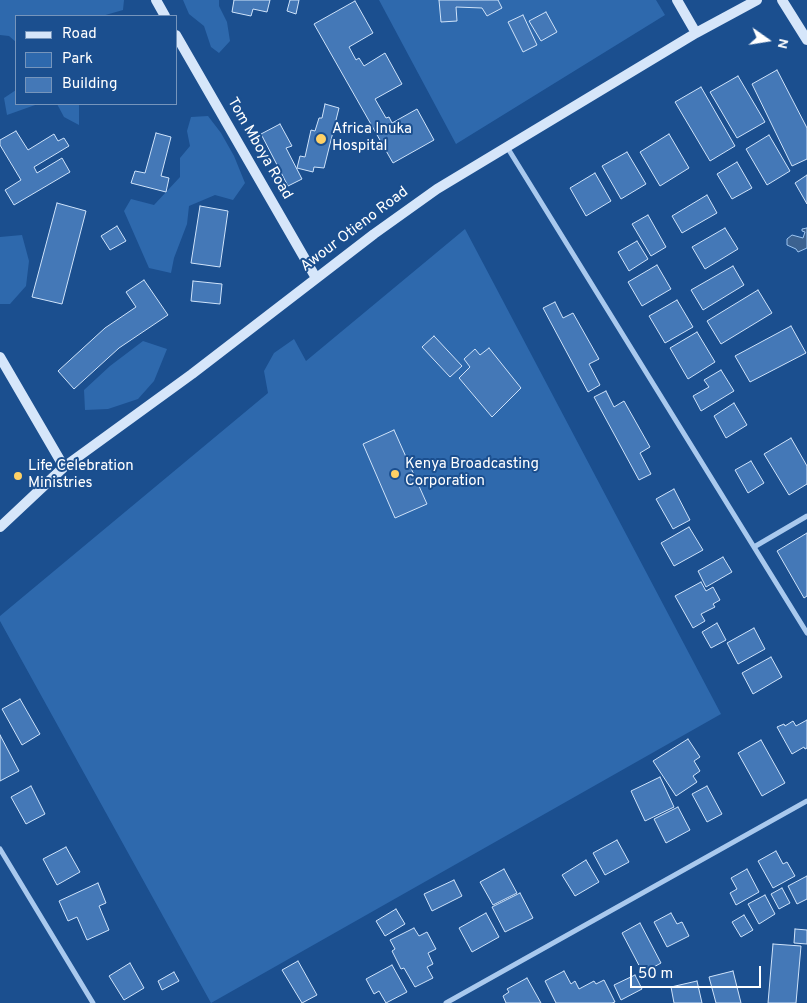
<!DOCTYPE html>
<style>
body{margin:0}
#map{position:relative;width:807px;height:1003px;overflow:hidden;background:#1b4f8f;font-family:Overpass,sans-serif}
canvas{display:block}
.legend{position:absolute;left:15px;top:15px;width:162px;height:90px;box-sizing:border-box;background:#1b4f8f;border:1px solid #7695bc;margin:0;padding:6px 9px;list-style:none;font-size:15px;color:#fff}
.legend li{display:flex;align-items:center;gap:10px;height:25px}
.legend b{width:25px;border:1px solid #7695bc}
.north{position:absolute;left:742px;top:15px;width:50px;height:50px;-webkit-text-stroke:4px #1b4f8f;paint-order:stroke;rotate:103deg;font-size:14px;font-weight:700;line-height:20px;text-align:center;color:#fff}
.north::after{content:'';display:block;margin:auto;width:18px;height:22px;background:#fff;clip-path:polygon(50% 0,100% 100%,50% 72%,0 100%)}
.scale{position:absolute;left:630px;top:966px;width:131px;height:22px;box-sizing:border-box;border:2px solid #fff;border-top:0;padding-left:6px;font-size:15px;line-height:18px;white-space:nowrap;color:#fff;-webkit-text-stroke:4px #1b4f8f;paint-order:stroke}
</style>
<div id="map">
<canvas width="807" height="1003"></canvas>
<ul class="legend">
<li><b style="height:6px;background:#d6e6fa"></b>Road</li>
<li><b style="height:14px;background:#2e69ad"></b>Park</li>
<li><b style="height:14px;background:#4478b7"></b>Building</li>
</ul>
<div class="north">N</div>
<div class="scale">50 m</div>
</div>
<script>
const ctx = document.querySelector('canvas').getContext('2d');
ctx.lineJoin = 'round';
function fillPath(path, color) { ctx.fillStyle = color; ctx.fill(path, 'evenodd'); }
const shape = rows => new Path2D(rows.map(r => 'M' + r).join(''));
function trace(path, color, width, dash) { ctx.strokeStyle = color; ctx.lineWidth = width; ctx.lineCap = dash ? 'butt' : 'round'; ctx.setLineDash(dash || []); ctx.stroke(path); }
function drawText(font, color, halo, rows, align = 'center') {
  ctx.font = font + ' Overpass,sans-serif'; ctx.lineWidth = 4; ctx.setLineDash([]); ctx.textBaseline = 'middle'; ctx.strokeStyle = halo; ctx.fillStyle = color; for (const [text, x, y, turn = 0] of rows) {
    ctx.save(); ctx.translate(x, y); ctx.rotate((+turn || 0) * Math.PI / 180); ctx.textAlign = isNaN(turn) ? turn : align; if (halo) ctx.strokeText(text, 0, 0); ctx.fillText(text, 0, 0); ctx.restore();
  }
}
fillPath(shape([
 [0,0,124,0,123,10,102,16,16,16,16,42,9,36,0,35],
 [183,0,219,0,219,6,227,22,230,41,219,53,211,47,204,26,189,14],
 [379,0,656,0,665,15,456,144],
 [16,90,16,104,38,104,7,115,4,98],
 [57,104,79,104,79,125,64,117],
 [208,116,221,133,234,156,245,183,233,200,215,195,189,206,187,224,174,258,171,273,149,268,124,211,131,199,154,205,180,177,180,158,190,146,187,131,191,117],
 [465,229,721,714,211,1003,0,621,0,616,268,393,264,371,274,353,294,339,306,361],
 [22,235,29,261,26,286,10,304,0,304,0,237],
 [143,341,167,349,154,381,138,399,108,409,85,410,84,390,110,366]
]), '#2e69ad');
const water = shape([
 [807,228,807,248,798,252,796,249,787,245,787,239,792,235,803,238,805,232,802,231,802,229,807,228]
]);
fillPath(water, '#3c6290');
trace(water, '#9cc4f0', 1);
const building = shape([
 [234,0,270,0,267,12,253,9,251,16,232,12,234,0],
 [290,0,299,0,296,14,287,11,290,0],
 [439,0,498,0,502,8,487,16,482,8,456,7,457,21,441,22,439,0],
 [355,1,373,33,349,47,356,60,359,58,364,66,385,53,402,84,375,99,386,118,389,117,392,123,417,109,434,140,393,163,314,24,355,1],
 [546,12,557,32,541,41,529,21,546,12],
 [523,15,537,45,523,52,508,22,523,15],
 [777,70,807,128,807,159,792,166,752,84,777,70],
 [738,76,765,122,737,138,710,92,738,76],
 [701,87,735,146,710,161,675,102,701,87],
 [325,104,339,108,324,168,314,167,313,172,297,168,300,156,305,157,311,130,315,131,319,118,322,118,325,104],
 [280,124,292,146,286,148,302,179,288,186,261,134,280,124],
 [16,131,28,150,54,134,58,141,64,138,69,146,34,167,37,173,62,158,70,172,14,205,5,190,21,180,0,145,0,140,16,131],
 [156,133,171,137,161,176,169,178,166,192,131,183,135,171,145,173,156,133],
 [669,134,689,168,660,186,640,152,669,134],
 [769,135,790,171,767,185,746,149,769,135],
 [627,152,646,184,621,199,602,166,627,152],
 [737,162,752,188,732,199,717,174,737,162],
 [595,173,611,201,586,216,570,188,595,173],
 [807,175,807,204,795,183,807,175],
 [707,195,717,213,682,233,672,216,707,195],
 [57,203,86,211,62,304,32,297,57,203],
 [200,206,228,211,220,267,191,263,200,206],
 [648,215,666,247,651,256,632,224,648,215],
 [117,226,126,241,110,250,101,236,117,226],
 [725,228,738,249,705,269,692,247,725,228],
 [637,241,648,259,629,271,618,252,637,241],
 [657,265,671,289,642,306,628,282,657,265],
 [733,266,744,285,703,310,691,290,733,266],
 [144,280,168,315,119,348,74,389,58,371,105,328,136,307,126,292,144,280],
 [193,281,222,284,220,304,191,301,193,281],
 [758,290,772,313,721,344,707,321,758,290],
 [677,300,693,327,665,343,649,316,677,300],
 [555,302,563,318,573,313,599,359,589,364,600,385,588,392,543,308,555,302],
 [791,326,806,353,750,382,735,356,791,326],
 [697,332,715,362,688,379,670,348,697,332],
 [434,336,462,366,450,377,422,347,434,336],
 [489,348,521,388,492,417,459,378,470,367,464,359,475,349,480,355,489,348],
 [721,370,734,391,701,411,693,396,709,387,704,380,721,370],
 [606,391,614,407,624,401,650,447,640,453,651,474,639,480,594,397,606,391],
 [734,403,747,425,726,438,714,416,734,403],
 [394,430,427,504,395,518,363,444,394,430],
 [791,438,807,466,807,484,789,495,764,454,791,438],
 [751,461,764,483,748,493,735,470,751,461],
 [674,489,690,520,673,529,656,499,674,489],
 [689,527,703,550,674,566,661,543,689,527],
 [807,533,807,596,804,598,777,551,807,533],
 [723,557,732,572,706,587,698,571,723,557],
 [701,582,706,591,713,587,720,600,713,604,715,607,701,614,705,621,693,628,675,596,701,582],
 [717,623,726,640,711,648,702,632,717,623],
 [754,628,765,649,738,664,727,643,754,628],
 [771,657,782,677,753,694,742,673,771,657],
 [20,699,40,734,22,745,2,709,20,699],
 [807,720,807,748,805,749,804,747,792,754,777,727,784,724,785,726,793,721,796,726,807,720],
 [0,735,19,771,0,781,0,735],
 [688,739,700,757,694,761,700,771,693,776,697,782,676,796,653,761,688,739],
 [761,740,785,783,762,796,738,753,761,740],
 [660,777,674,807,645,821,631,791,660,777],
 [31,786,45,814,26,824,11,797,31,786],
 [707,786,722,814,707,822,692,794,707,786],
 [678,807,690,830,666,843,654,819,678,807],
 [617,840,629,862,605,875,593,853,617,840],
 [66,847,80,872,57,885,43,859,66,847],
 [776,851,783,864,787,862,795,876,773,888,758,861,776,851],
 [586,860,599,882,575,896,562,875,586,860],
 [504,869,517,893,493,905,480,882,504,869],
 [747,869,759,892,736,905,730,893,737,889,731,878,747,869],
 [807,876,807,899,797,904,788,886,807,876],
 [454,880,462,896,432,911,424,894,454,880],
 [98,883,106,903,99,906,109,930,87,940,77,917,68,921,59,901,98,883],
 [782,888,790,903,779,909,771,894,782,888],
 [520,893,533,918,505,932,492,907,520,893],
 [765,895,775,914,759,924,748,904,765,895],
 [396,909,405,924,385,936,376,921,396,909],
 [486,913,499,937,472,952,459,928,486,913],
 [671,913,677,924,682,922,689,936,667,947,654,922,671,913],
 [744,915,753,930,741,937,732,922,744,915],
 [640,923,661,963,643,973,622,933,640,923],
 [414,928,419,936,427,932,436,949,428,953,433,964,427,967,433,978,415,987,404,968,401,969,392,951,395,949,390,940,414,928],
 [795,929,807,930,807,944,794,943,795,929],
 [773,944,801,946,796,1003,768,1003,773,944],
 [298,961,317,995,302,1003,282,970,298,961],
 [130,963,144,988,124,1000,109,976,130,963],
 [392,965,407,992,386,1003,379,991,374,994,366,979,392,965],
 [564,971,571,984,575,981,579,989,594,981,596,984,604,980,615,1002,612,1003,556,1003,545,981,564,971],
 [733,971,741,1003,716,1003,709,977,733,971],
 [174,972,179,981,162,990,158,981,174,972],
 [635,975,642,989,621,1000,614,985,635,975],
 [527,978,541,1003,506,1003,503,996,509,992,507,989,527,978],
 [697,981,702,1003,674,1003,671,987,697,981]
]);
fillPath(building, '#4478b7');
trace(building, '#cfe3fa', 1);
trace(shape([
 [507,147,807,633],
 [754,547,807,516],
 [0,849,93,1003],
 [446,1003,807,801]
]), '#a9c9ee', 5);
trace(shape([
 [156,0,165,16],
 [677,0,696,33],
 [782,0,807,40],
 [176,35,316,278],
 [0,357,64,467],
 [0,527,64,467,192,374,374,234,437,189,696,33,757,0]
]), '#d6e6fa', 10);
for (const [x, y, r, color] of [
 [321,139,6,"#ffd166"],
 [395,474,5,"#ffd166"],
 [18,476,5,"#ffd166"]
]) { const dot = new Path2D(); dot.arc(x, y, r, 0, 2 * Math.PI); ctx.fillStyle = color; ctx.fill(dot); trace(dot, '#1b4f8f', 2); }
drawText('15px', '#fff', '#1b4f8f', [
 ["Africa Inuka",332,130],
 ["Hospital",332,147],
 ["Kenya Broadcasting",405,465],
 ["Corporation",405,482],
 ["Life Celebration",28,467],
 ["Ministries",28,484]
], 'left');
drawText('15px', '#fff', '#1b4f8f', [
 ["Tom Mboya Road",259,149,60],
 ["Awour Otieno Road",355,230,-37]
]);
</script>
